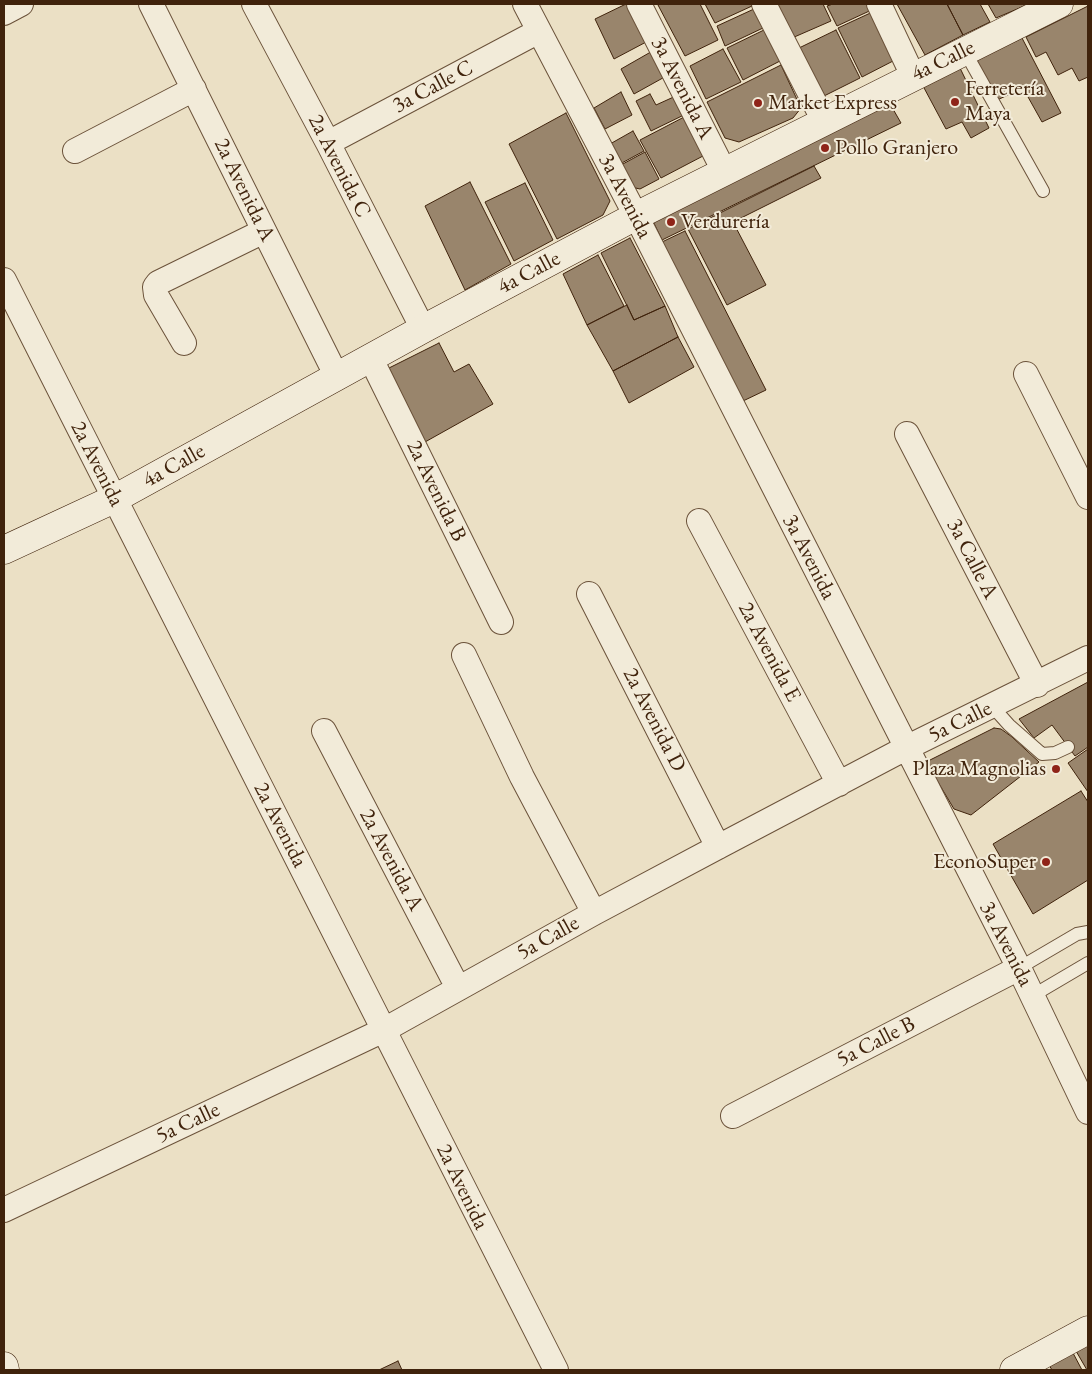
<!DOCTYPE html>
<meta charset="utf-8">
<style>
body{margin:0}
#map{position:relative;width:1092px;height:1374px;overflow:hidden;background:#ebe0c5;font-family:"EB Garamond",serif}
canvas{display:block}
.frame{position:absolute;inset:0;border:5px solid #40230c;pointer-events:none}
</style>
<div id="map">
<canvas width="1092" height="1374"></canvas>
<div class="frame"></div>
</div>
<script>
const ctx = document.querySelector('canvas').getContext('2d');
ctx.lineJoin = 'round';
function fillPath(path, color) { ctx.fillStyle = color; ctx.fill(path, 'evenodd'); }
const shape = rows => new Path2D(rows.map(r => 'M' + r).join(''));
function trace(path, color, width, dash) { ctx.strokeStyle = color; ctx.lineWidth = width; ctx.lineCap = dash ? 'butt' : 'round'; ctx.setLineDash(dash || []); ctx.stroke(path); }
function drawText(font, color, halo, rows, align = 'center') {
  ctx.font = font + ' "EB Garamond",serif'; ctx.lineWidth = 4; ctx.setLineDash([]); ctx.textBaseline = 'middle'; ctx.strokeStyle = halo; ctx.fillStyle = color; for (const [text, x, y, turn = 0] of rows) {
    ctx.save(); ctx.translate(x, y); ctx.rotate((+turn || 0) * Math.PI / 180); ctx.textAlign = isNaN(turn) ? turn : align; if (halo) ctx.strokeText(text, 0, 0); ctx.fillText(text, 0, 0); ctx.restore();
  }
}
const building = shape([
 [626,4,629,4,648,41,614,59,595,19,626,4],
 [661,4,700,4,718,40,685,56,658,5,661,4],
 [705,4,751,4,752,6,715,23,705,4],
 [775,4,823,4,831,21,792,38,775,4],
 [833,4,876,4,878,7,837,26,827,6,833,4],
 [897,4,947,4,963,35,925,55,897,4],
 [947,4,980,4,990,22,963,35,947,4],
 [988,4,1029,4,996,18,988,4],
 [1088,6,1088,77,1079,81,1072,68,1058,75,1046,52,1036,57,1026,37,1088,6],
 [754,9,763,28,725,46,717,26,754,9],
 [879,9,895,60,862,77,838,28,879,9],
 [764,30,780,61,743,80,727,48,764,30],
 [836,30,860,78,822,97,799,48,836,30],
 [1022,38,1061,113,1042,122,1023,88,995,101,974,61,1022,38],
 [656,49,670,74,634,94,621,69,656,49],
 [723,49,741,82,706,99,690,66,723,49],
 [781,65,801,108,793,118,739,142,725,138,707,102,781,65],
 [960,68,989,128,971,138,962,122,946,129,923,86,960,68],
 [621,92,632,115,605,129,594,108,621,92],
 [650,94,656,105,678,95,688,113,651,131,636,101,650,94],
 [889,102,901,123,662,240,652,219,889,102],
 [566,113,610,201,603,215,557,239,509,144,566,113],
 [688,115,704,150,703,156,661,178,640,140,688,115],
 [633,131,644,151,620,164,610,144,633,131],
 [645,152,659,179,640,189,631,187,621,165,645,152],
 [814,166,821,178,733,222,766,285,727,305,688,229,814,166],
 [470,182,511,264,465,290,425,206,470,182],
 [525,183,553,240,514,261,485,202,525,183],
 [685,231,766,390,743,401,662,242,685,231],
 [630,238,665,306,634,320,601,253,630,238],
 [598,255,624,306,587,325,563,274,598,255],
 [627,305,634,320,665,306,678,337,613,371,587,325,627,305],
 [678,337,694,367,629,403,613,371,678,337],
 [439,343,454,372,469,364,493,404,425,442,389,368,439,343],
 [1088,682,1088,747,1075,756,1052,725,1034,738,1019,719,1088,682],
 [994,728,1001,729,1012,737,1039,762,971,815,954,809,926,762,994,728],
 [1088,749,1088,792,1068,763,1088,749],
 [1081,791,1088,802,1088,880,1033,914,993,844,1081,791],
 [1088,1344,1088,1370,1087,1370,1076,1351,1088,1344],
 [1073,1353,1082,1370,1052,1370,1049,1365,1073,1353],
 [398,1361,402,1370,379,1370,398,1361]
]);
fillPath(building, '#99856c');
trace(building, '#40230c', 1);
const lane = shape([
 [964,50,1043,191],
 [992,706,1009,725,1042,754,1055,753,1068,747],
 [1019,968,1077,934,1088,932],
 [1032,996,1088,963]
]);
const street = shape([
 [151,4,337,377],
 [254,4,328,143,423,329],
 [525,4,636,216,1019,968,1088,1112],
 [639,4,724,171],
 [764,4,824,121],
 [879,4,913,76],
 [4,13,21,4],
 [328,143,539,31],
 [75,151,194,89],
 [4,280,556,1370],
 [184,343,156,295,155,287,158,283,264,231],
 [371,359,501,622],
 [1026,374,1088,497],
 [907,434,1037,685],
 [699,521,839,784],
 [589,594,718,847],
 [464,655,522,777,594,913],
 [324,731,458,988],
 [733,1116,1019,968],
 [4,1210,384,1030,594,913,718,847,906,748,1088,658]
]);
const secondary = shape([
 [4,550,114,499,423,329,636,216,1059,4],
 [4,1366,5,1370],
 [1014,1370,1088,1330]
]);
trace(lane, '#6b523a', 14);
trace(street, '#6b523a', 26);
trace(secondary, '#40230c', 29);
trace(lane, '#f2ebd9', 12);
trace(street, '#f2ebd9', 24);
trace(secondary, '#f2ebd9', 28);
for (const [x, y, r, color] of [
 [955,102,5,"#8f2418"],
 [758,103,5,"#8f2418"],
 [825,148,5,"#8f2418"],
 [671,222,5,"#8f2418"],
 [1056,769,5,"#8f2418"],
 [1046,862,5,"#8f2418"]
]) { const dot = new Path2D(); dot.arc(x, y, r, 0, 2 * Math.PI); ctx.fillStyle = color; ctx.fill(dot); trace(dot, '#f2ebd9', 2); }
drawText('22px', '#40230c', '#f2ebd9', [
 ["4a Calle",943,61,-26],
 ["3a Calle C",433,87,-28],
 ["3a Avenida A",682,88,63],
 ["2a Avenida C",339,166,63],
 ["2a Avenida A",244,190,64],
 ["3a Avenida",625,196,63],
 ["4a Calle",529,273,-28],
 ["2a Avenida",97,464,63],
 ["4a Calle",174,466,-29],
 ["2a Avenida B",436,491,64],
 ["3a Avenida",809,557,63],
 ["3a Calle A",972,559,63],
 ["2a Avenida E",769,652,62],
 ["2a Avenida D",654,720,63],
 ["5a Calle",960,722,-26],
 ["2a Avenida",280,825,63],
 ["2a Avenida A",391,860,62],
 ["5a Calle",548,938,-29],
 ["3a Avenida",1006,944,63],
 ["5a Calle B",876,1042,-27],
 ["5a Calle",188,1123,-25],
 ["2a Avenida",462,1187,64]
]);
drawText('22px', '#40230c', '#f2ebd9', [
 ["Ferretería",965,89],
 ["Maya",965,114],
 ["Market Express",768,103],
 ["Pollo Granjero",835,148],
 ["Verdurería",681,222],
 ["Plaza Magnolias",1046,769,"right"],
 ["EconoSuper",1036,862,"right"]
], 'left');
</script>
